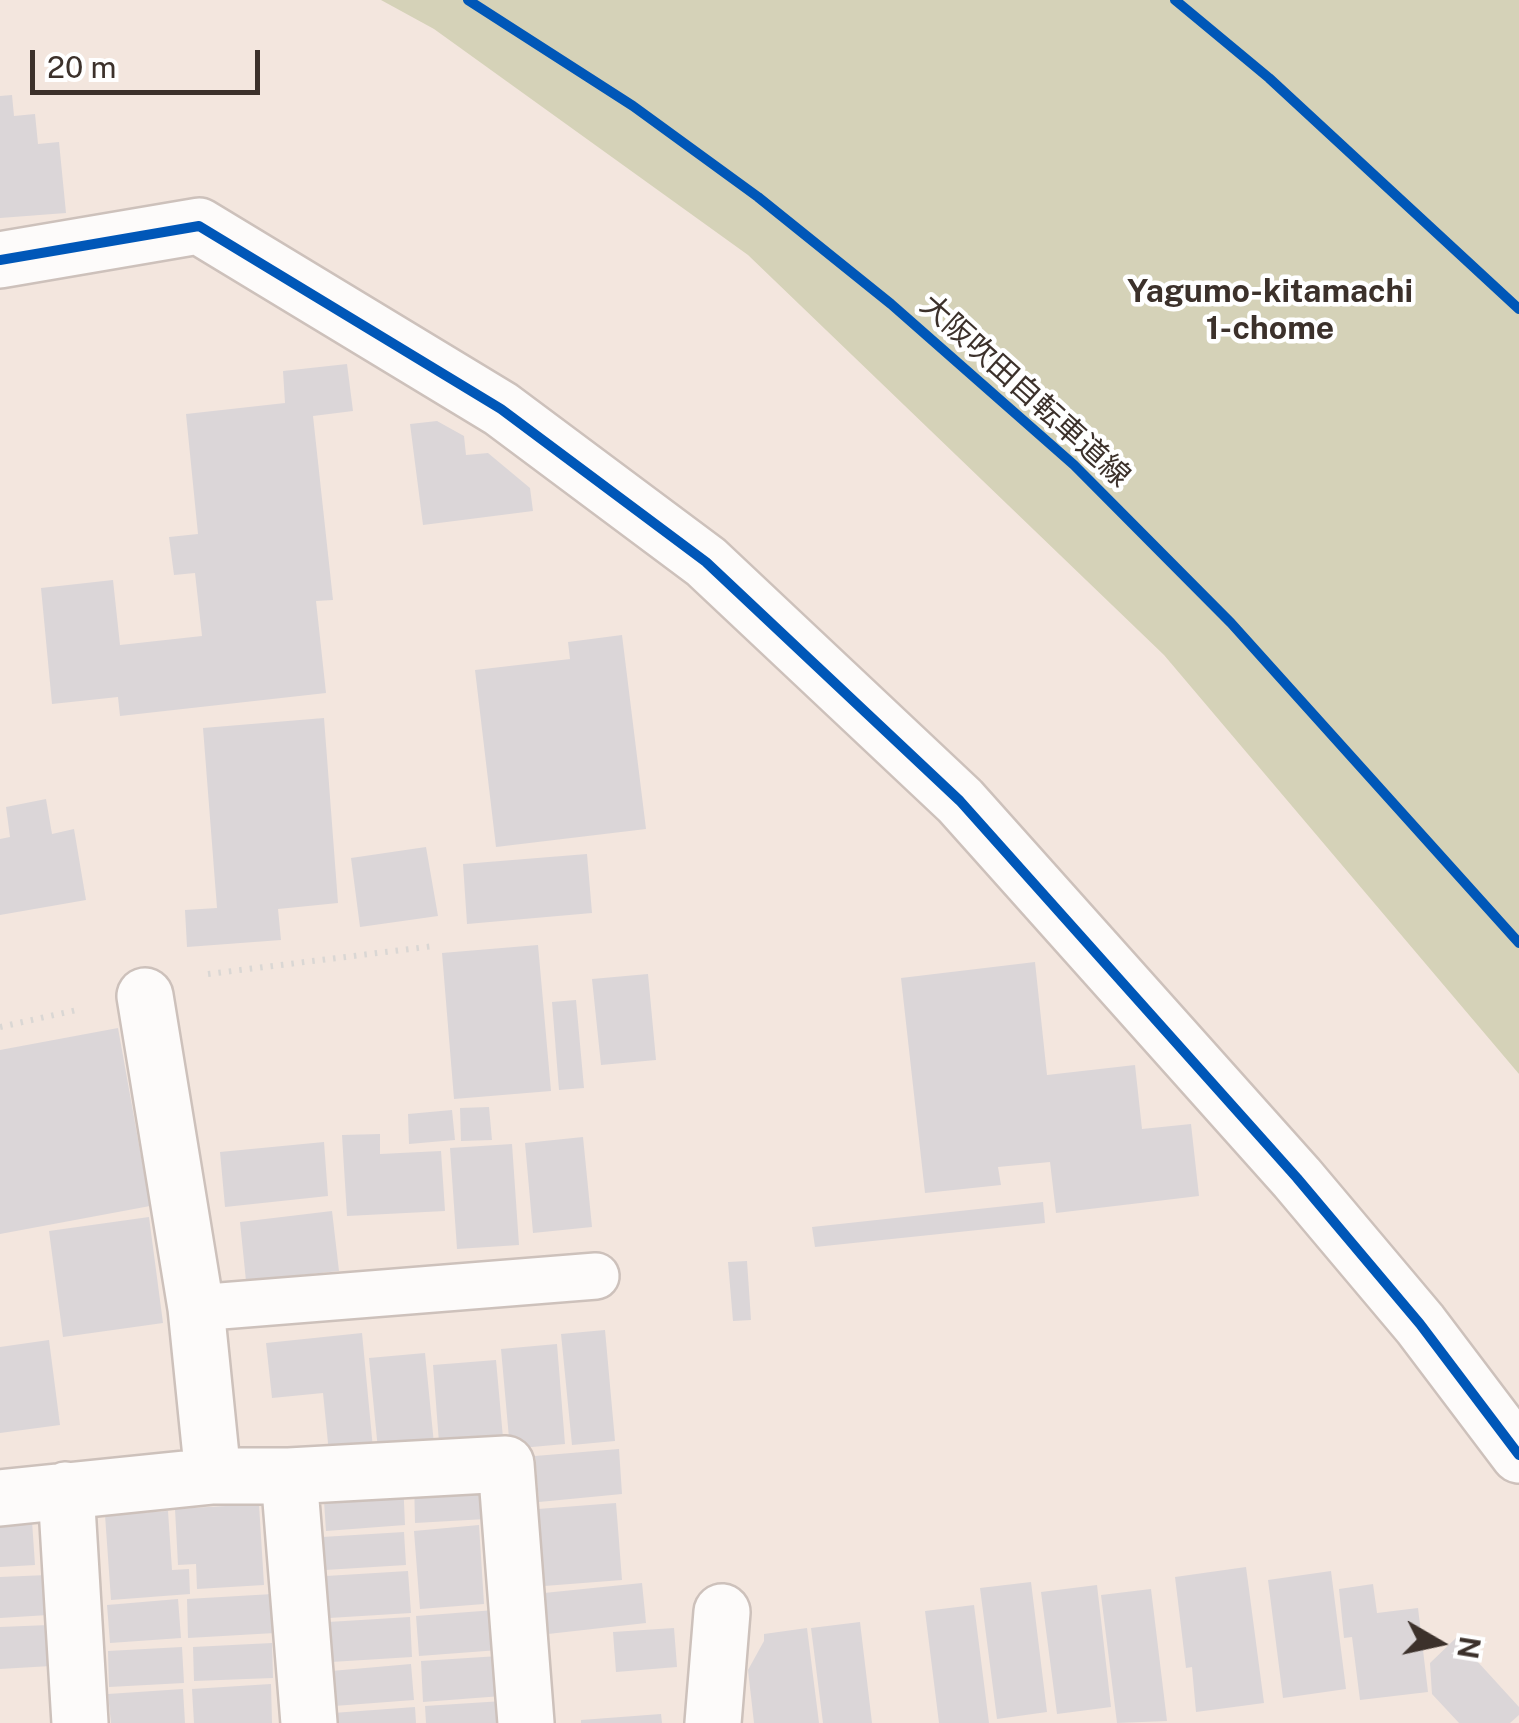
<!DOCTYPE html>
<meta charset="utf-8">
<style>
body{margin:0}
#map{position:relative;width:1519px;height:1723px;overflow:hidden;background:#f3e6de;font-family:"Public Sans",sans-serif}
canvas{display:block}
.north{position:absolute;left:1389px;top:1593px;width:100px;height:100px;-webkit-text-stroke:8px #fff;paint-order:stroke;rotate:99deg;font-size:28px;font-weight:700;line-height:40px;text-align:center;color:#3c312b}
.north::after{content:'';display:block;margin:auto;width:35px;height:45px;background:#3c312b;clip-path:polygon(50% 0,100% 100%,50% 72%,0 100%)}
.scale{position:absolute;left:30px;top:50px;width:230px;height:45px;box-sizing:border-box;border:5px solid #3c312b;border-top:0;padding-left:12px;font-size:30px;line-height:35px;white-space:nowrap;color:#3c312b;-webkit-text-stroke:8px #fff;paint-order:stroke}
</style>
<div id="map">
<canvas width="1519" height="1723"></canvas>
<div class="north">N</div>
<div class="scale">20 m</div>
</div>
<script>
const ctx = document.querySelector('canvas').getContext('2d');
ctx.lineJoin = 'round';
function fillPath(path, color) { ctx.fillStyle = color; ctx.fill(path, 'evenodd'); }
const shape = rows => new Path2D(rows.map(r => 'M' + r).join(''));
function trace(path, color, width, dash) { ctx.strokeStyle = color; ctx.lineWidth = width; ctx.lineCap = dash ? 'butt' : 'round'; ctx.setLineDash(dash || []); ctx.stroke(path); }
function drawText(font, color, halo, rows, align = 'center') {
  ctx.font = font + ' "Public Sans","Noto Sans JP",sans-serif'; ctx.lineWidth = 9; ctx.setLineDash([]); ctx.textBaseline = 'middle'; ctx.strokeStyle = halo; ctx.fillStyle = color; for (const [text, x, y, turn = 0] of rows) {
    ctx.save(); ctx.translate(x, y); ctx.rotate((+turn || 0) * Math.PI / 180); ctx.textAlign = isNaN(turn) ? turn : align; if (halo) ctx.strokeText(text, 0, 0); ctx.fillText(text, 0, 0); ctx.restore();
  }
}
fillPath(shape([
 [381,0,1519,0,1519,1074,1164,655,748,255,434,29]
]), '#d5d2b8');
fillPath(shape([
 [12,95,14,116,35,114,38,144,59,142,66,213,0,218,0,96],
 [347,364,353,411,313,416,333,600,316,601,326,693,120,716,118,697,52,704,41,588,113,580,120,645,202,636,195,573,174,575,169,537,198,534,186,414,285,403,283,371],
 [437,421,464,436,466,455,488,453,530,488,533,511,423,525,410,424],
 [622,635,646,829,496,847,475,670,570,659,568,642],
 [324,718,338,903,278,909,281,940,187,947,185,910,217,908,203,728],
 [46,799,52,834,74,829,86,900,0,915,0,839,10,837,6,807],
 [426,847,438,916,360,927,351,858],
 [587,854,592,913,467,924,463,864],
 [538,945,551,1091,454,1099,442,953],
 [1035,962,1047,1075,1135,1065,1142,1129,1191,1124,1199,1196,1056,1213,1050,1162,998,1167,1001,1185,925,1193,901,978],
 [648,974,656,1060,601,1065,592,979],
 [576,1000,584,1088,559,1090,552,1002],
 [118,1028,150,1206,0,1234,0,1050],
 [489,1107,492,1140,461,1141,460,1108],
 [452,1110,455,1140,409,1144,408,1114],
 [380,1134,380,1154,441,1151,445,1211,347,1216,342,1135],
 [583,1137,592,1227,533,1233,525,1143],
 [324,1142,328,1196,225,1207,220,1152],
 [512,1144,519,1245,457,1249,450,1148],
 [1043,1202,1045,1223,815,1247,812,1227],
 [332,1211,339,1271,246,1281,240,1222],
 [149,1217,163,1323,63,1337,49,1231],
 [747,1261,751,1320,733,1321,728,1262],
 [605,1330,615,1441,572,1445,561,1334],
 [362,1333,374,1459,330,1463,323,1393,272,1398,266,1343],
 [49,1340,60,1425,0,1433,0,1347],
 [557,1344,565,1444,510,1449,501,1349],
 [425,1353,435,1454,379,1460,369,1358],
 [496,1360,504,1449,440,1455,433,1365],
 [619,1449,622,1494,539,1502,535,1456],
 [484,1476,486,1519,415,1523,414,1480],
 [403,1480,405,1525,326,1531,323,1486],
 [616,1503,622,1580,544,1586,538,1509],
 [259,1504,264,1585,197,1589,196,1564,178,1565,175,1509],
 [168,1511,172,1570,189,1569,190,1594,111,1600,105,1515],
 [32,1521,35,1565,0,1567,0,1523],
 [479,1525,484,1604,420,1609,414,1531],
 [404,1532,406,1565,325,1570,322,1537],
 [1246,1567,1264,1703,1196,1712,1192,1667,1186,1668,1175,1577],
 [408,1571,411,1613,329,1618,326,1576],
 [1331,1571,1346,1689,1283,1698,1268,1580],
 [47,1575,48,1615,0,1618,0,1577],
 [1031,1582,1047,1712,997,1719,980,1588],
 [642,1583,646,1623,548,1634,544,1593],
 [1373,1584,1377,1613,1418,1608,1428,1692,1360,1700,1352,1637,1344,1638,1339,1589],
 [1097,1585,1111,1707,1057,1714,1041,1592],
 [1151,1589,1167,1721,1117,1723,1101,1595],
 [273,1594,275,1633,188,1638,187,1599],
 [178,1599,181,1638,110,1643,107,1605],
 [974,1605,989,1723,939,1723,925,1611],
 [495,1610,499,1650,419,1656,416,1616],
 [410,1617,412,1657,331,1662,328,1622],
 [860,1622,872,1723,823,1723,811,1628],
 [49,1625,51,1666,0,1669,0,1627],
 [674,1628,677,1667,616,1672,613,1632],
 [807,1628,819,1723,754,1723,748,1670,764,1641,764,1634],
 [1456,1638,1519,1707,1519,1715,1510,1723,1459,1723,1432,1694,1430,1663],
 [272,1643,273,1678,194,1681,193,1647],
 [182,1647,184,1683,109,1687,108,1651],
 [499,1656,502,1696,423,1702,421,1661],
 [411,1664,414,1700,334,1706,331,1671],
 [271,1684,272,1723,194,1723,192,1689],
 [183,1689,185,1723,111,1723,108,1694],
 [503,1701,504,1723,426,1723,425,1706],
 [415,1707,416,1723,334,1723,333,1713],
 [661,1714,662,1723,581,1723,581,1720]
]), '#dbd6d8');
const lane = shape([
 [196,1308,596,1276]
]);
const street = shape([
 [0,260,199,226,501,409,706,562,960,801,1297,1178,1420,1324,1519,1455],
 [145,996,196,1308,213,1476],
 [289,1476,309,1723],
 [66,1490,80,1723],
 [0,1498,213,1476,289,1476,506,1464,526,1723],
 [713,1723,722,1612]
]);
trace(lane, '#cdc1bb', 50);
trace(street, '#cdc1bb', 60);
trace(shape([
 [468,0,633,106,758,197,891,304,1074,465,1231,623,1519,943],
 [208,974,434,946],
 [0,1027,77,1010]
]), '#dad7d4', 6, [2.5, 8]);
trace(lane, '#fdfbfa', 45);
trace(street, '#fdfbfa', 55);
trace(shape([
 [468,0,633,106,758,197,891,304,1074,465,1231,623,1519,943],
 [1175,0,1269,78,1519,309],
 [0,260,199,226,501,409,706,562,960,801,1297,1178,1420,1324,1519,1455]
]), '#0057b8', 10);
drawText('30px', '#3c312b', '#fff', [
 ["大阪吹田自転車道線",1025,391,42]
]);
drawText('bold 32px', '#3c312b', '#fff', [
 ["Yagumo-kitamachi",1270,292],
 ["1-chome",1270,329]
]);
</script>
